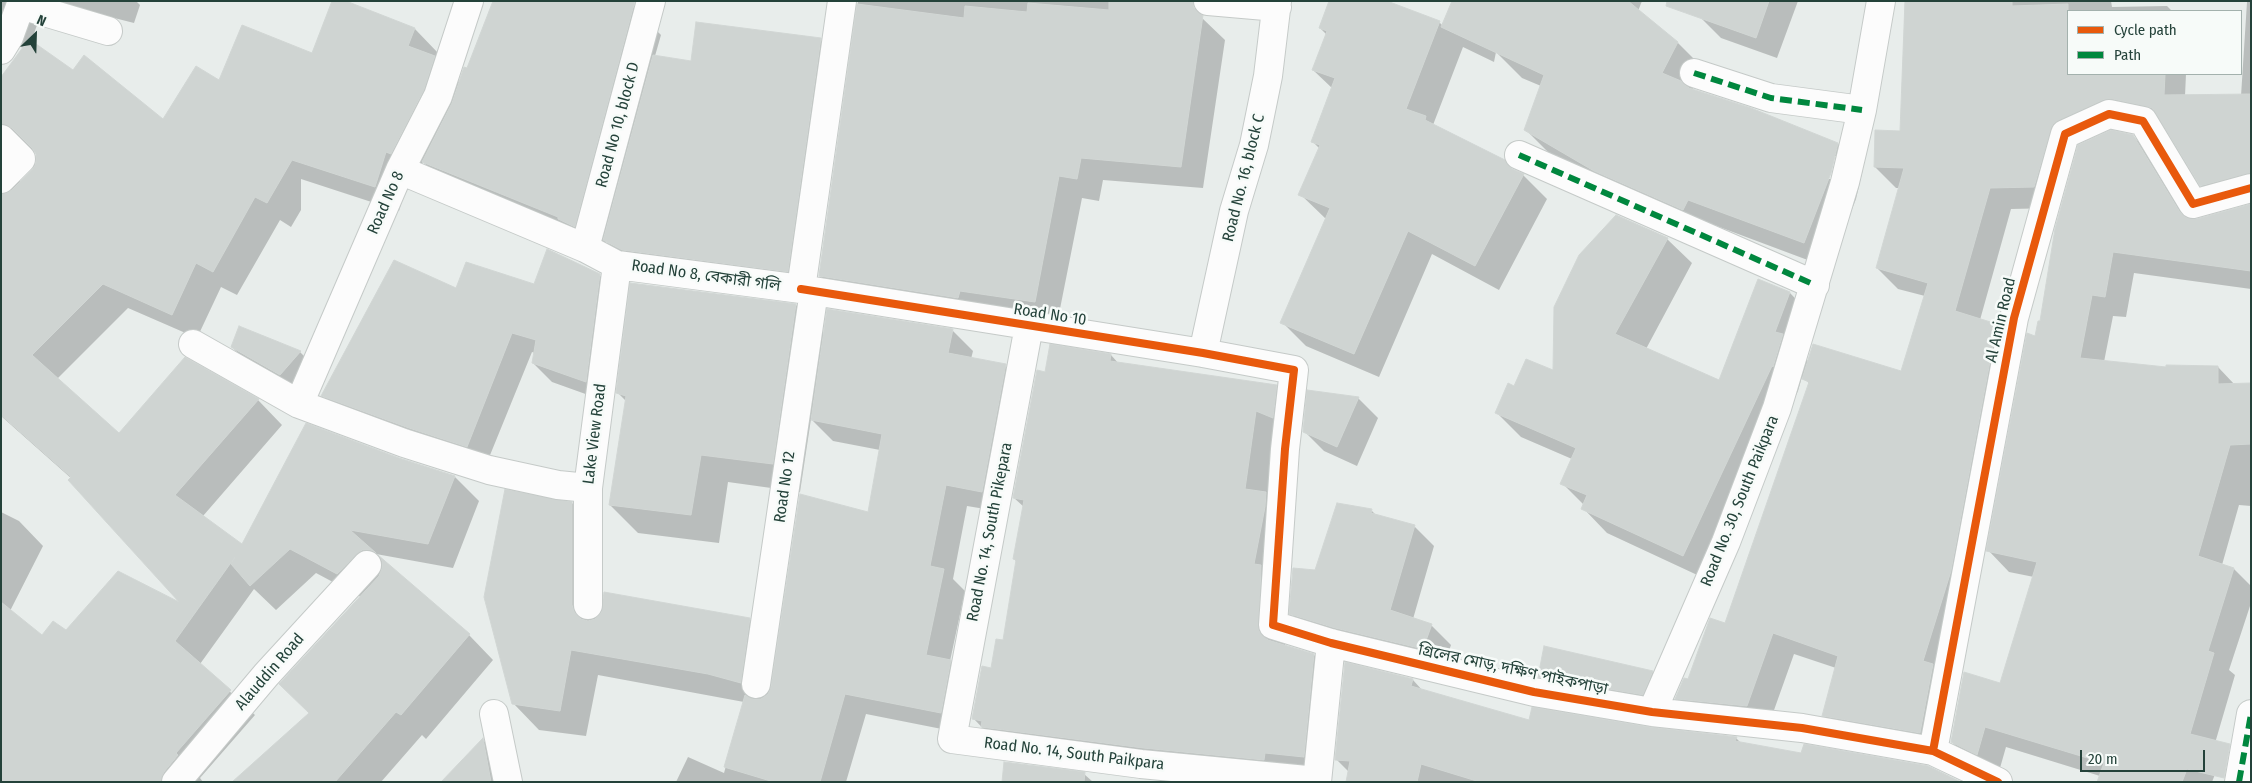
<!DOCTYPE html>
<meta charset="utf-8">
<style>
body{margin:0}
#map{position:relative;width:2252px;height:783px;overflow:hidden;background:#e8edeb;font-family:"Fira Sans Condensed",sans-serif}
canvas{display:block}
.frame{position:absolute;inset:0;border:2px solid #24423a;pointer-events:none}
.legend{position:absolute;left:2067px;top:10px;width:175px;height:65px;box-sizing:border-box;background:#f7fbf9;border:1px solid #a3b1ad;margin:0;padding:6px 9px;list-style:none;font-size:15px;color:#24423a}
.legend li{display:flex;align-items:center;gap:10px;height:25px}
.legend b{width:25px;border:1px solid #a3b1ad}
.north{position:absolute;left:10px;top:10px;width:50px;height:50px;-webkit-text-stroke:4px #f7fbf9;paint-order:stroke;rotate:24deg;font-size:14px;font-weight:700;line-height:20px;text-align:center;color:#24423a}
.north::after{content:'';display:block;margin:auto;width:18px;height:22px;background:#24423a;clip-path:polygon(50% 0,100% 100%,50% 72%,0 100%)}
.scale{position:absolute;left:2080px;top:750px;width:125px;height:22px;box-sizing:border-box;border:2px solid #24423a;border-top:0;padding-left:6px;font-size:15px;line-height:18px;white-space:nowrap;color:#24423a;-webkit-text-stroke:4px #f7fbf9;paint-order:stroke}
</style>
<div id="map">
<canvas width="2252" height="783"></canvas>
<div class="frame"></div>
<ul class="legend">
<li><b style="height:6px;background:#e8590c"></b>Cycle path</li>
<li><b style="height:6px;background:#00873e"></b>Path</li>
</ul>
<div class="north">N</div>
<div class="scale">20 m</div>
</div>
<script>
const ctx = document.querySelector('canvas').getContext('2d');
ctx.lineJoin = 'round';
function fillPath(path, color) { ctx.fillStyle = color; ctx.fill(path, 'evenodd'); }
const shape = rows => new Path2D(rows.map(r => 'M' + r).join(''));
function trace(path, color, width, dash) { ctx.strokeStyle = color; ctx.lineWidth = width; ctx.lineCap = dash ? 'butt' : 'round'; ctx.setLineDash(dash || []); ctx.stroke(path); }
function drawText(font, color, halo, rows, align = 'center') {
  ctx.font = font + ' "Fira Sans Condensed","Noto Sans Bengali",sans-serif'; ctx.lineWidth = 5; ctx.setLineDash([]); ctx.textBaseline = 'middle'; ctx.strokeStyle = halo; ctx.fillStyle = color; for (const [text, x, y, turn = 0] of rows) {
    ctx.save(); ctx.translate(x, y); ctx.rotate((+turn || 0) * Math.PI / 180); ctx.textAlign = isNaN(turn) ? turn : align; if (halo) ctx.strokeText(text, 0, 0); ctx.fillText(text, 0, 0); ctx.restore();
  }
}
fillPath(shape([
 [1,1,136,1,140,5,134,23,55,3,37,25,31,42,73,72,164,121,220,82,302,81,343,1,415,29,439,54,437,60,460,83,468,69,633,7,661,35,655,56,692,63,820,40,844,64,811,295,629,264,606,241,603,254,451,190,423,162,415,178,410,176,399,211,301,179,301,210,291,227,280,220,237,295,221,287,197,338,128,308,57,379,119,435,185,359,258,400,282,425,203,516,242,546,398,459,455,477,479,501,453,568,376,554,469,635,493,660,426,739,422,735,381,782,234,782,310,714,361,597,316,573,276,610,254,589,200,664,255,715,200,778,203,782,1,782,1,512,19,521,43,546,10,611,42,637,184,606,72,479,1,416,1,79,24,48,1,41],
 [22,148,35,150,37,155,37,163,33,170,21,183,10,169],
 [858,1,1163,1,1202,18,1225,40,1203,188,1103,180,1099,201,1082,198,1057,324,842,298,820,276],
 [1516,1,1642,1,1638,11,1678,43,1703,68,1692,90,1838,144,1863,169,1856,199,1829,268,1714,225,1709,235,1551,155,1525,129,1541,86,1522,78,1496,52,1494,62,1463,47,1433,125,1523,175,1547,199,1499,290,1432,254,1379,377,1306,346,1282,322,1326,219,1300,194,1320,149,1313,142,1333,89,1313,70,1327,35,1320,28,1439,22,1443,26],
 [1834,156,1836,156,1831,179,1828,179],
 [1706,1,1798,1,1777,58,1721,38,1700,17],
 [1905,1,2111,1,2112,7,2167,6,2172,11,2068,11,2068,74,2186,74,2185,96,2251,111,2251,199,2223,206,2201,185,2165,127,2134,119,2124,120,2074,145,2055,208,2011,209,1980,320,1996,325,2018,346,1941,753,1844,736,1823,715,1836,668,1794,654,1768,727,1697,719,1676,698,1726,625,1810,384,1802,377,1798,391,1708,580,1607,533,1583,508,1584,505,1562,483,1572,459,1521,437,1497,413,1515,388,1554,372,1667,239,1692,263,1646,349,1720,381,1759,281,1790,293,1814,318,1801,354,1809,362,1901,373,1925,296,1898,289,1877,268,1899,188,1896,188,1875,167,1901,132],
 [2247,2,2251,2,2251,105,2241,96],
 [2133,136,2154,158,2192,220,2197,220,2251,206,2251,289,2134,273,2126,317,2113,316,2104,362,2167,369,2218,367,2235,385,2251,384,2251,506,2239,505,2222,565,2234,569,2251,586,2251,603,2229,670,2235,675,2213,750,2221,759,2212,782,2098,782,2100,776,2006,747,1998,775,1973,763,1952,742,2001,685,2034,577,2009,572,1988,550,2036,337,2041,322],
 [599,275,619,294,605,401,552,382,533,363,535,353,532,352,486,465,342,415,323,395,457,290,535,286],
 [796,305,825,334,952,330,973,351,971,359,1005,366,1026,386,1003,512,967,506,953,579,965,591,950,661,971,682,962,733,866,714,846,782,676,782,688,757,724,773,744,702,598,675,586,736,539,730,513,703,572,503,598,530,598,618,749,619,776,646,769,694,869,513,880,450,833,441,811,419,800,492,728,482,719,543,638,533,610,505,627,402,617,392],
 [240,328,300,352,310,362,290,385,242,357,232,347],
 [1111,355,1119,364,1276,387,1302,413,1287,592,1285,646,1314,655,1340,682,1330,782,999,745,973,718,1004,641,1017,562,1014,559,1024,507,1014,498,1046,373],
 [1358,398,1378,418,1357,466,1324,451,1304,431],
 [1371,510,1377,516,1414,526,1434,546,1413,619,1431,625,1451,645,1443,668,1311,633,1291,613,1315,571],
 [1652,672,1672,692,1662,714,1559,696,1539,676],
 [1413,680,1423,691,1530,722,1649,729,1736,738,1741,743,1958,782,1347,782,1349,772,1336,759],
 [483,740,507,764,511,782,443,782],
 [1084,774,1093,782,1003,782]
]), '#0003');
const building = shape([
 [332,1,346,1,415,28,408,46,435,56,424,90,391,154,386,152,375,187,292,160,267,203,255,197,213,272,196,263,172,315,103,284,32,355,119,433,185,357,259,399,175,495,242,544,306,423,399,458,455,476,428,544,350,530,376,553,370,550,362,550,337,574,290,549,250,586,231,564,235,557,175,641,231,690,176,753,178,755,164,772,161,782,1,782,1,602,42,635,53,621,66,630,118,571,179,602,68,480,71,477,1,415,1,194,12,190,32,170,36,163,36,154,32,148,12,128,1,124,1,77,29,39,73,70,84,55,163,119,196,66,219,80,242,25,312,53,332,1],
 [493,1,635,1,575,227,558,219,558,217,422,162,452,103,464,67,467,68,493,1],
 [1109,1,1193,1,1194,8,1203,15,1181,167,1081,158,1077,179,1059,176,1035,302,960,291,958,298,819,276,857,4,964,18,965,6,1027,12,1028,3,1109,10,1109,1],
 [1329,1,1387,1,1440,21,1406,109,1426,116,1425,120,1505,160,1512,169,1524,174,1475,266,1408,231,1354,354,1280,323,1330,208,1298,195,1320,145,1311,142,1335,78,1312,70,1327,31,1319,28,1329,1],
 [1452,1,1628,1,1678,42,1662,73,1681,81,1689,88,1751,108,1838,143,1831,173,1804,243,1688,200,1683,210,1594,171,1524,130,1544,75,1441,27,1452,1],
 [1667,1,1769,1,1756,38,1666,6,1667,1],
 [1905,1,2012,1,2012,6,2068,4,2068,74,2165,74,2164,95,2251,94,2251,173,2200,186,2152,108,2112,99,2103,100,2053,124,2034,187,1990,188,1955,311,1997,324,1951,571,1923,661,1933,664,1920,733,1822,716,1838,656,1773,633,1747,706,1675,699,1684,678,1688,679,1710,618,1725,623,1809,382,1802,379,1813,344,1901,371,1928,283,1876,268,1904,168,1874,167,1875,130,1900,131,1905,1],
 [696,22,821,38,788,272,622,250,603,240,653,55,691,61,696,22],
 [2111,130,2133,135,2180,212,2187,218,2197,219,2251,204,2251,271,2113,252,2105,297,2092,295,2080,358,2166,367,2166,365,2218,366,2218,384,2251,383,2251,444,2230,445,2198,556,2234,568,2208,651,2214,653,2190,734,2230,744,2224,778,2187,769,2182,782,2097,782,2104,763,1985,727,1977,755,1951,742,1964,672,2000,683,2037,562,1986,551,2027,333,2035,336,2038,321,2040,321,2055,229,2078,145,2111,130],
 [1616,215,1668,238,1615,334,1719,380,1758,279,1790,292,1775,332,1783,334,1773,367,1772,366,1683,556,1581,509,1587,495,1560,484,1576,448,1495,413,1508,383,1514,386,1526,359,1553,370,1554,307,1579,255,1616,215],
 [547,249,600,274,586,382,532,363,536,340,512,333,467,447,409,428,321,396,394,260,456,288,466,262,534,284,547,249],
 [630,283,796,304,773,464,701,455,691,515,609,505,626,396,616,393,630,283],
 [827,309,953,329,948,353,1006,364,982,492,946,485,930,566,944,569,926,655,951,660,941,713,845,694,820,782,774,782,724,767,745,695,753,699,761,699,768,694,771,686,800,494,868,512,882,434,811,420,827,309],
 [239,326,301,351,280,375,231,347,239,326],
 [1050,344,1111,354,1110,361,1277,385,1273,418,1256,411,1245,489,1266,492,1265,507,1254,564,1261,565,1259,631,1268,640,1314,654,1304,757,1265,753,1264,760,1143,748,981,727,982,721,972,719,982,666,991,668,996,639,1003,640,1016,560,1013,559,1024,500,1013,498,1037,370,1045,372,1050,344],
 [1307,390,1359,397,1337,447,1303,432,1307,390],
 [505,489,572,502,572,605,575,613,581,619,588,621,595,619,601,613,604,592,750,618,741,683,708,674,571,650,560,711,512,704,484,597,505,489],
 [1337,503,1372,509,1371,513,1415,525,1390,610,1432,624,1423,649,1335,628,1289,614,1293,568,1315,570,1337,503],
 [378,555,470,634,401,715,396,712,335,782,232,782,309,713,279,684,379,576,382,568,382,561,378,555],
 [1544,646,1653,671,1643,695,1538,677,1544,646],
 [1345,662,1413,679,1411,686,1529,720,1532,707,1649,727,1737,737,1735,741,1801,753,1804,744,1928,766,1961,782,1480,782,1421,764,1417,782,1346,782,1350,761,1335,760,1345,662],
 [483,738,491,782,441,782,483,738],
 [1004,762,1085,772,1084,782,1002,782,1004,762]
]);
fillPath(building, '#cfd4d2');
trace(building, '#d1d6d4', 1);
const minor = shape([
 [1208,1,1277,7],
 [21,5,108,31],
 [1,50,9,37,22,1],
 [1694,73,1771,98,1862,110],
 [1,139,21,159,1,179],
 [1519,155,1815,285],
 [400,170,585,248,617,265,801,289,842,1],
 [585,248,651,1],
 [801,289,1203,353,1294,370,1285,449,1273,625,1331,643,1534,692,1652,712,1802,728,1933,751,1998,782],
 [1029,326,952,739,1141,764,1317,781],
 [193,344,299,404,404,443,489,470,558,485,588,488],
 [1203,353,1234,211,1254,145,1268,76,1277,1],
 [299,404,400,170,438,96,469,1],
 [588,605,588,488,617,265],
 [756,684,814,291],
 [1652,712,1726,542,1777,408,1845,182,1862,110,1881,1],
 [494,714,508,782],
 [1933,751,2014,318,2065,134,2109,114,2143,121,2193,204,2251,188],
 [176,782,266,675,367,565],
 [1317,782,1331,643],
 [2239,782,2251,714]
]);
trace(minor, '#c5cac8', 30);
trace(minor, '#fcfcfc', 28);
trace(shape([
 [1694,73,1771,98,1862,110],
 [1519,155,1815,285],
 [2239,782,2251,714]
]), '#00873e', 6, [12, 6]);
trace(shape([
 [801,289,1203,353,1294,370,1285,449,1273,625,1331,643,1534,692,1652,712,1802,728,1933,751,1998,782],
 [1933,751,2014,318,2065,134,2109,114,2143,121,2193,204,2251,188]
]), '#e8590c', 8);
drawText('16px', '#24423a', '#f7fbf9', [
 ["Road No 10, block D",618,125,-75],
 ["Road No. 16, block C",1244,178,-76],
 ["Road No 8",386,203,-66],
 ["Road No 8, বেকারী গলি",706,276,8],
 ["Road No 10",1050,315,9],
 ["Al Amin Road",2001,320,-77],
 ["Lake View Road",595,434,-83],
 ["Road No 12",785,487,-82],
 ["Road No. 30, South Paikpara",1740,501,-68],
 ["Road No. 14, South Pikepara",990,532,-79],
 ["গ্রিলের মোড়, দক্ষিণ পাইকপাড়া",1513,670,12],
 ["Alauddin Road",270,672,-49],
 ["Road No. 14, South Paikpara",1074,754,7]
]);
</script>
